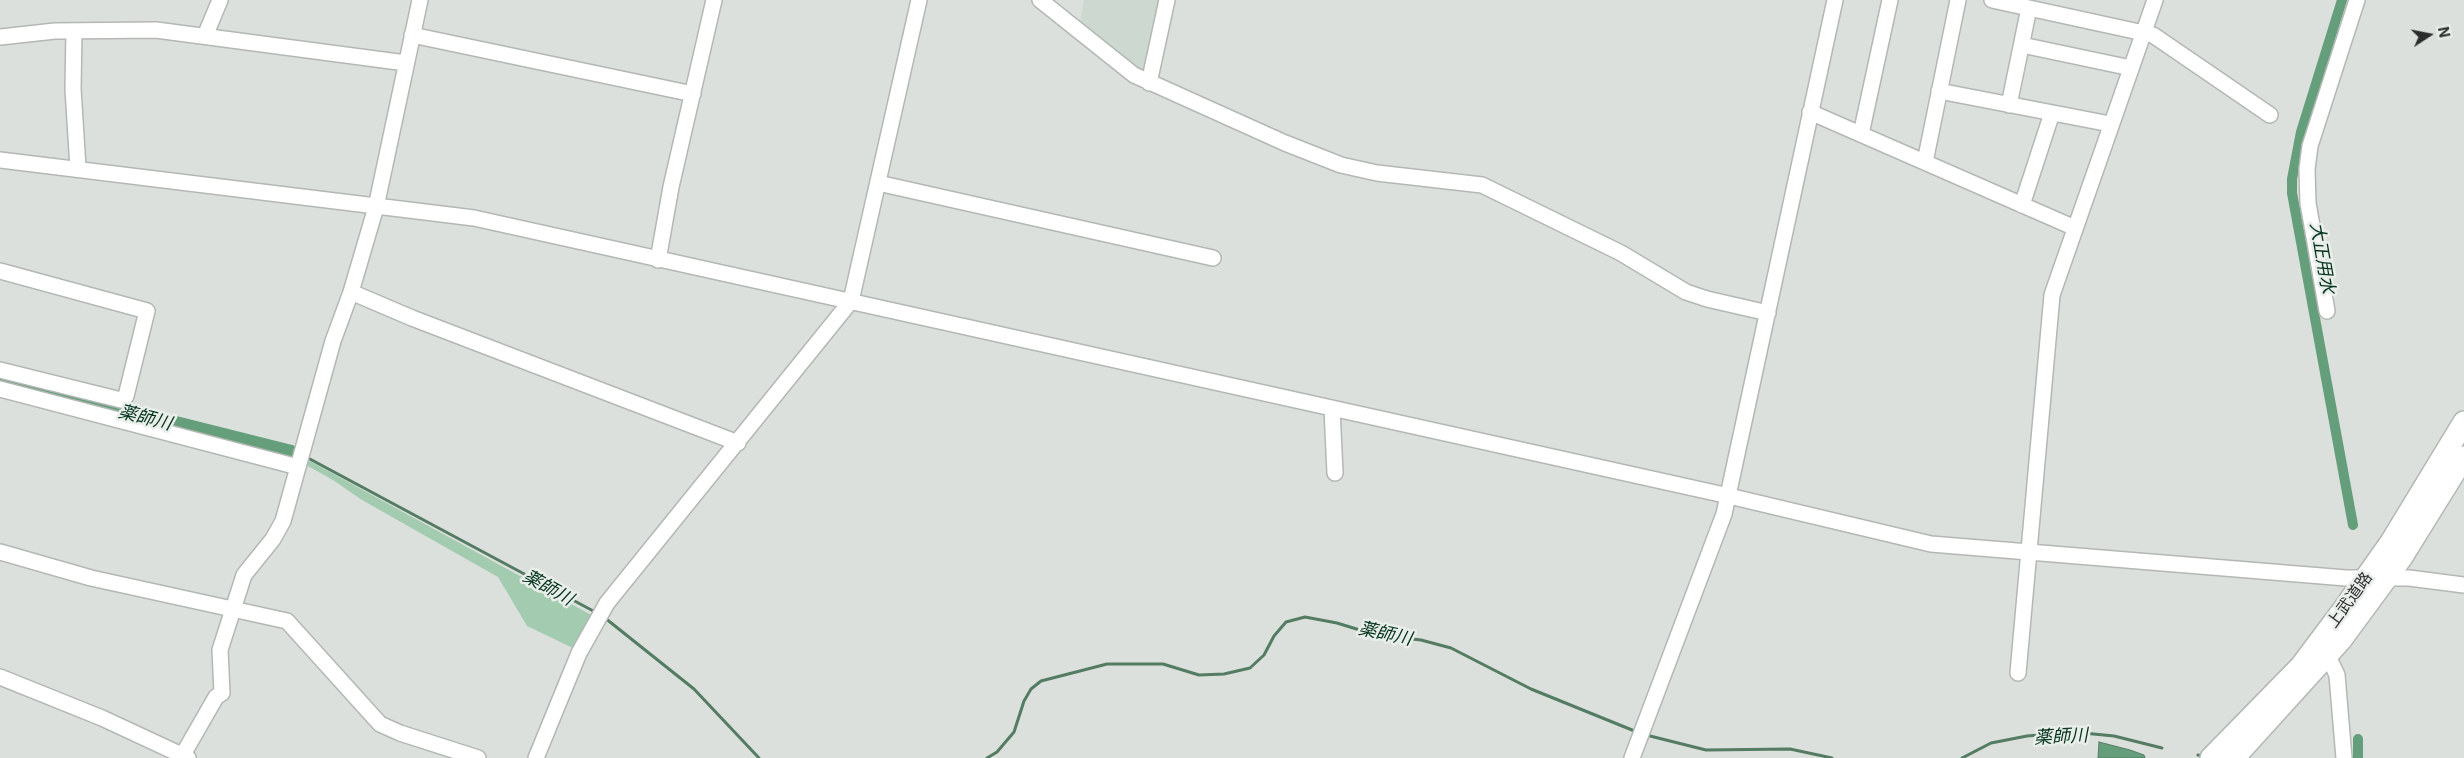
<!DOCTYPE html>
<meta charset="utf-8">
<style>
body{margin:0}
#map{position:relative;width:2464px;height:758px;overflow:hidden;background:#dce0dd;font-family:Inter,sans-serif}
canvas{display:block}
.north{position:absolute;left:2404px;top:10px;width:50px;height:50px;-webkit-text-stroke:4px #e9eeea;paint-order:stroke;rotate:79deg;font-size:14px;font-weight:700;line-height:20px;text-align:center;color:#2a2c2b}
.north::after{content:'';display:block;margin:auto;width:18px;height:22px;background:#2a2c2b;clip-path:polygon(50% 0,100% 100%,50% 72%,0 100%)}
</style>
<div id="map">
<canvas width="2464" height="758"></canvas>
<div class="north">N</div>
</div>
<script>
const ctx = document.querySelector('canvas').getContext('2d');
ctx.lineJoin = 'round';
function fillPath(path, color) { ctx.fillStyle = color; ctx.fill(path, 'evenodd'); }
const shape = rows => new Path2D(rows.map(r => 'M' + r).join(''));
function trace(path, color, width, dash) { ctx.strokeStyle = color; ctx.lineWidth = width; ctx.lineCap = dash ? 'butt' : 'round'; ctx.setLineDash(dash || []); ctx.stroke(path); }
function drawText(font, color, halo, rows, align = 'center') {
  ctx.font = font + ' Inter,"Noto Sans JP",sans-serif'; ctx.lineWidth = 5; ctx.setLineDash([]); ctx.textBaseline = 'middle'; ctx.strokeStyle = halo; ctx.fillStyle = color; for (const [text, x, y, turn = 0] of rows) {
    ctx.save(); ctx.translate(x, y); ctx.rotate((+turn || 0) * Math.PI / 180); ctx.textAlign = isNaN(turn) ? turn : align; if (halo) ctx.strokeText(text, 0, 0); ctx.fillText(text, 0, 0); ctx.restore();
  }
}
fillPath(shape([
 [1084,0,1162,0,1147,69,1141,71,1080,22]
]), '#ccd8d0');
fillPath(shape([
 [308,460,593,616,575,649,527,626,498,577,362,500,333,480,306,465]
]), '#a2cbb0');
const water = shape([
 [2099,742,2130,750,2144,755,2145,758,2098,758,2099,742]
]);
fillPath(water, '#649e7a');
trace(water, '#537c62', 1);
trace(shape([
 [308,458,597,613],
 [605,618,694,689,759,758],
 [1646,735,1706,750,1790,749,1832,758],
 [2198,755,2205,757],
 [987,758,997,752,1014,732,1024,701,1031,689,1041,681,1107,664,1163,664,1199,675,1224,674,1250,668,1264,655,1274,636,1286,622,1305,617,1337,623,1376,635,1421,640,1451,648,1531,689,1637,732],
 [1962,758,1991,743,2027,736,2073,732,2114,736,2162,748]
]), '#537c62', 3);
trace(shape([
 [2342,0,2301,132,2292,179,2292,193,2353,525],
 [2358,739,2358,758]
]), '#649e7a', 10);
trace(shape([
 [0,381,291,454]
]), '#649e7a', 18);
const minor = shape([
 [1040,0,1134,75,1285,143,1341,165,1377,173,1482,185,1621,253,1686,292,1707,299,1768,313],
 [1992,0,2153,35,2270,115],
 [74,31,73,89,78,168],
 [412,35,693,94],
 [205,36,220,0],
 [0,37,55,31,156,30,406,63],
 [2022,45,2131,68],
 [1149,83,1167,0],
 [1939,91,2110,124],
 [2009,105,2029,8],
 [1810,112,2075,228],
 [1861,134,1890,0],
 [0,160,474,218,1729,496,1931,544,2346,578,2409,578,2464,585],
 [1925,162,1958,0],
 [878,183,1213,258],
 [2022,205,2052,113],
 [658,260,671,187,714,0],
 [0,271,147,311,126,396,121,400,0,370],
 [351,292,412,318,738,443],
 [2327,311,2308,203,2307,169,2310,146,2357,0],
 [0,389,298,467],
 [1332,409,1335,473],
 [0,552,91,578,287,621,380,724,400,733,478,758],
 [2328,656,2337,675,2344,758],
 [2018,673,2052,295,2155,0],
 [0,677,102,718,188,758],
 [181,758,216,697,222,693,220,650,244,575,273,539,283,521,333,341,351,292,376,207,420,0],
 [536,758,579,653,607,603,851,301,919,0],
 [1632,758,1724,514,1835,0]
]);
const highway = shape([
 [2211,758,2301,666,2343,610,2391,542,2464,422],
 [2234,758,2341,640,2402,557,2464,457]
]);
trace(minor, '#b3b8b4', 18);
trace(highway, '#b3b8b4', 24);
trace(minor, '#fff', 15);
trace(highway, '#fff', 21);
drawText('16px', '#2a2c2b', '#e9eeea', [
 ["上武道路",2350,600,-54]
]);
drawText('italic 18px', '#03341c', '#e9eeea', [
 ["大正用水",2322,258,80],
 ["薬師川",145,418,14],
 ["薬師川",548,588,29],
 ["薬師川",1385,634,12],
 ["薬師川",2061,737,-3]
]);
</script>
